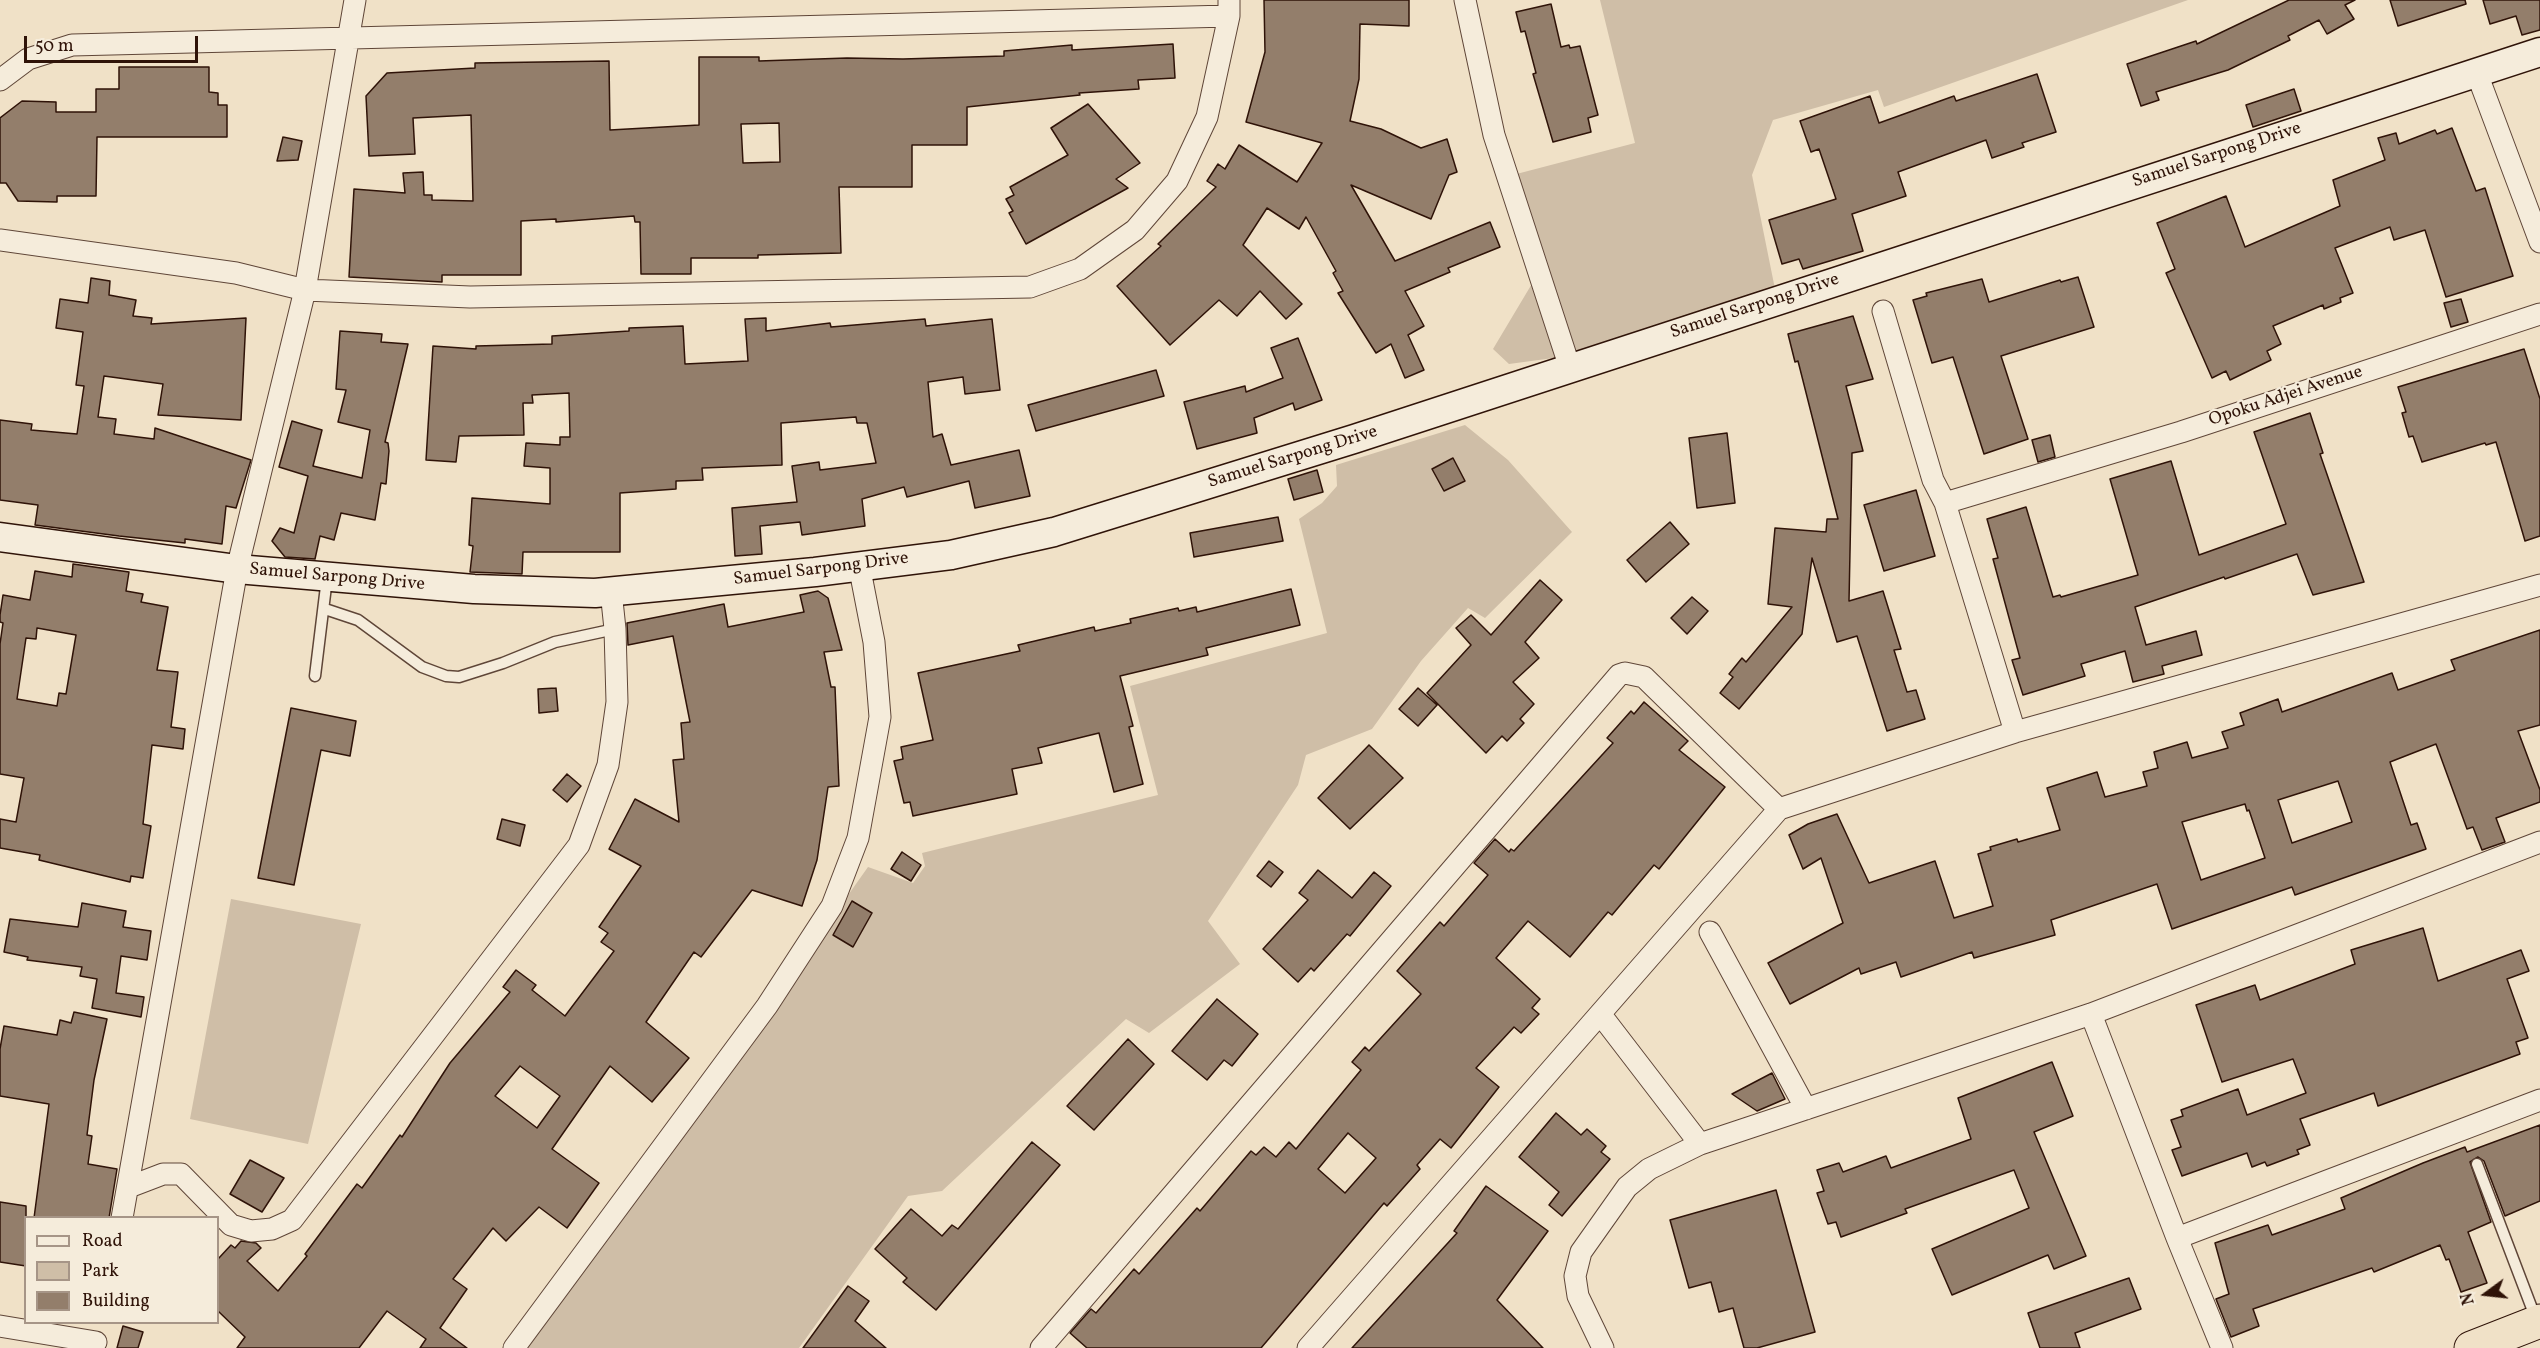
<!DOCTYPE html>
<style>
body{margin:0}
#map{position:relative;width:2540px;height:1348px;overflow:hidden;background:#f0e1c7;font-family:Vollkorn,serif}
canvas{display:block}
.legend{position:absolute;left:24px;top:1216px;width:195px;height:108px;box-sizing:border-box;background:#f5ecdb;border:2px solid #a69587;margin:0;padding:8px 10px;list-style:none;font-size:18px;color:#2f1308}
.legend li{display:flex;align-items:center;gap:12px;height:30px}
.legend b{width:30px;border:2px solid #a69587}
.north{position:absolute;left:2456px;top:1264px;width:60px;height:60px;-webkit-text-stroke:4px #f5ecdb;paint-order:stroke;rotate:255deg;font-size:16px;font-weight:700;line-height:24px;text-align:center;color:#2f1308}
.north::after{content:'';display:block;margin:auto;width:21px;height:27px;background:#2f1308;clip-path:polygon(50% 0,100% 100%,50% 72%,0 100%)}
.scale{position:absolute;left:24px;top:36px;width:174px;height:27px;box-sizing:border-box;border:3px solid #2f1308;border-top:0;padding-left:8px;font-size:18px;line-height:21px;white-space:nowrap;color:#2f1308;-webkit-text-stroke:4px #f5ecdb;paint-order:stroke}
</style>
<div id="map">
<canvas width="2540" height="1348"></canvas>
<ul class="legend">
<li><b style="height:8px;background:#f5ecdb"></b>Road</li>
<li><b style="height:16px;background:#cfbea7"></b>Park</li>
<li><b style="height:16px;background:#937e6b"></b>Building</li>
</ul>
<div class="north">N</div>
<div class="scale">50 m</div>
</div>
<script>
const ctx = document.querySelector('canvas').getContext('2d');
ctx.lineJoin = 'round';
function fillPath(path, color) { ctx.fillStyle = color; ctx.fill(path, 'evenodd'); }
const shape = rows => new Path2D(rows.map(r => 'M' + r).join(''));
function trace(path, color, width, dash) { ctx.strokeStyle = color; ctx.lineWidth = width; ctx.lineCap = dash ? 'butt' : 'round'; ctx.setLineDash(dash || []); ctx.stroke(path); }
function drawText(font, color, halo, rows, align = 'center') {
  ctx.font = font + ' Vollkorn,serif'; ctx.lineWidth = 4.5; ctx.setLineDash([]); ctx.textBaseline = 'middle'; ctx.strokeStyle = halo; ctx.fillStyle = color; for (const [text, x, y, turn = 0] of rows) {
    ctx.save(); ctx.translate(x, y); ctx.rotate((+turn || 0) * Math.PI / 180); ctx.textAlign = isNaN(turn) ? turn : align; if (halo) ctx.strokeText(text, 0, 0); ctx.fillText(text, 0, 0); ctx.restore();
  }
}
fillPath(shape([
 [1600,0,2188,0,1884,107,1878,90,1773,120,1752,175,1775,289,1561,357,1509,364,1493,349,1533,282,1505,177,1635,143],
 [1465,425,1508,460,1572,532,1485,618,1468,608,1421,661,1372,729,1306,755,1298,785,1208,921,1240,964,1149,1033,1126,1019,942,1191,908,1196,799,1348,527,1348,868,867,913,883,925,866,922,853,1158,795,1130,686,1327,633,1299,519,1322,503,1337,486,1336,465],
 [231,899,361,924,308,1144,190,1119]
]), '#cfbea7');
const building = shape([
 [1264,0,1409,0,1409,26,1360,24,1359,79,1350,121,1381,129,1421,148,1447,139,1457,172,1449,175,1431,219,1351,185,1395,261,1490,222,1500,247,1448,268,1450,272,1405,291,1424,326,1408,335,1424,370,1405,378,1391,344,1376,353,1338,293,1343,291,1333,273,1336,271,1306,217,1299,229,1267,208,1243,245,1302,304,1286,319,1260,291,1237,316,1219,300,1170,345,1117,286,1161,246,1158,244,1216,187,1207,181,1218,164,1225,169,1239,145,1297,182,1322,143,1246,122,1265,52,1264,0],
 [2289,0,2355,0,2345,5,2354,19,2327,34,2319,20,2288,36,2290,40,2228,70,2156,92,2159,100,2141,106,2127,64,2196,41,2197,44,2289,0],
 [2390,0,2465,0,2466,4,2398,26,2390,0],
 [2483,0,2540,0,2540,30,2522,35,2516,16,2490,24,2483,0],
 [1551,4,1561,47,1569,45,1570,48,1580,46,1598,115,1588,118,1591,132,1553,142,1533,74,1536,73,1525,31,1521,32,1516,12,1551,4],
 [1173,44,1175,78,1138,80,1139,89,1079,93,1080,95,967,107,967,145,912,145,912,187,839,187,841,253,758,255,758,258,691,258,691,274,641,274,640,222,635,222,634,216,556,222,556,219,521,221,521,275,442,275,442,282,349,277,354,189,405,193,403,173,423,172,424,195,432,195,432,200,473,201,471,115,413,118,415,154,369,156,366,96,387,73,475,68,475,63,609,61,610,130,699,125,699,57,759,57,759,61,847,58,903,59,1004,56,1004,51,1072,45,1072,50,1173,44],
 [779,123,780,162,743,163,741,124,779,123],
 [119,67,209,67,209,92,218,93,218,105,227,105,227,137,97,137,96,196,57,196,57,202,18,201,6,183,0,183,0,118,22,101,56,102,56,112,96,112,96,89,119,89,119,67],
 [2037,74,2056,132,2022,143,2024,147,1992,158,1986,140,1898,172,1906,196,1852,214,1863,251,1803,269,1799,259,1782,264,1769,220,1836,199,1819,149,1811,152,1800,121,1870,96,1879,123,1954,96,1956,101,2037,74],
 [2294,89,2301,111,2253,127,2246,105,2294,89],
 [1088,104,1140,163,1116,179,1128,188,1026,244,1009,213,1013,211,1006,199,1014,195,1010,187,1068,155,1051,128,1088,104],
 [2452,128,2476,191,2485,188,2513,276,2446,297,2425,230,2394,240,2390,227,2335,248,2353,293,2340,298,2341,302,2324,309,2323,305,2273,326,2281,344,2267,351,2271,360,2230,380,2226,371,2212,378,2166,273,2175,269,2157,223,2226,196,2245,247,2340,206,2333,180,2385,160,2378,138,2396,133,2399,144,2435,130,2437,134,2452,128],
 [283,137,302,141,298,160,277,161,283,137],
 [2078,277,2094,327,2001,356,2028,439,1984,454,1953,357,1932,363,1913,300,1927,296,1926,293,1982,279,1989,302,2060,280,2061,282,2078,277],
 [91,278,110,281,109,295,136,300,133,316,152,318,151,324,246,318,241,420,158,415,163,384,104,376,98,417,116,419,114,434,154,439,155,428,251,460,236,508,226,506,222,544,185,539,185,543,119,536,35,525,38,505,0,500,0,420,32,424,31,430,77,434,84,386,76,385,83,332,56,328,60,299,88,303,91,278],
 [2461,299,2468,322,2451,327,2444,303,2461,299],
 [1853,316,1873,379,1846,386,1863,451,1852,453,1849,601,1883,591,1901,649,1894,650,1907,692,1916,690,1925,719,1887,731,1857,636,1837,642,1812,558,1802,634,1739,709,1720,693,1733,677,1729,674,1742,658,1746,662,1792,607,1768,604,1775,528,1826,532,1827,519,1838,519,1798,361,1795,362,1788,334,1853,316],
 [766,318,766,331,830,323,831,327,925,319,926,326,992,319,1000,390,965,394,963,377,928,382,933,437,942,434,951,465,1019,450,1030,496,975,508,969,481,907,497,904,487,862,499,865,526,802,535,800,522,760,526,762,554,735,556,732,508,797,502,792,466,819,462,820,470,876,463,867,423,857,423,856,417,781,423,782,465,702,468,703,480,676,481,676,489,620,493,620,552,523,552,522,574,470,572,473,546,469,545,472,498,550,504,550,468,524,466,526,443,560,445,560,437,570,437,569,393,532,395,533,403,523,403,524,435,459,436,456,462,426,460,433,346,476,349,476,346,552,344,552,336,629,331,629,328,683,326,685,364,748,361,745,319,766,318],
 [340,331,382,334,381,342,408,344,385,442,388,443,389,451,386,484,381,483,375,520,341,513,334,540,320,536,315,559,285,557,272,541,280,528,294,533,308,476,279,467,292,421,322,430,313,466,362,478,370,430,338,422,346,390,336,389,340,331],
 [1298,338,1322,400,1295,410,1293,403,1254,418,1257,433,1197,449,1184,402,1245,386,1246,392,1283,378,1271,348,1298,338],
 [2524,349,2540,399,2540,536,2525,541,2496,442,2486,445,2485,443,2422,462,2413,436,2409,437,2402,413,2406,412,2398,387,2524,349],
 [1156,370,1164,396,1036,431,1028,405,1156,370],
 [2310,413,2323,453,2320,454,2364,582,2313,595,2297,554,2225,579,2224,577,2135,607,2146,645,2196,631,2202,655,2162,666,2164,674,2133,682,2125,651,2081,664,2085,676,2023,695,2012,660,2020,658,1993,559,1998,558,1987,519,2026,507,2053,597,2060,595,2061,597,2138,575,2110,479,2171,461,2199,555,2286,524,2254,432,2310,413],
 [1727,433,1735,503,1697,508,1689,438,1727,433],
 [2050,435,2055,457,2038,462,2032,440,2050,435],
 [1453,458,1465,481,1444,491,1432,469,1453,458],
 [1317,470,1323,492,1294,500,1288,479,1317,470],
 [1916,490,1935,556,1884,571,1864,505,1916,490],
 [1278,517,1283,541,1194,557,1190,533,1278,517],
 [1670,522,1689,544,1646,582,1627,560,1670,522],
 [73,564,129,572,126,591,143,594,141,602,168,607,157,670,178,672,171,727,185,729,183,749,152,745,143,824,151,826,143,878,131,876,130,882,39,860,40,855,0,848,0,819,16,822,24,778,0,774,0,644,3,623,0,622,0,615,3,595,30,600,35,571,72,577,73,564],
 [37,628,76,635,66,694,59,693,57,706,17,699,26,638,36,639,37,628],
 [1540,580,1562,600,1525,642,1539,658,1513,682,1534,704,1520,719,1524,723,1507,741,1502,736,1486,753,1427,693,1471,645,1456,628,1471,615,1491,635,1540,580],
 [1291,589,1300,625,1206,648,1208,655,1120,676,1133,726,1129,727,1143,784,1114,792,1099,733,1038,748,1042,763,1012,769,1017,794,913,816,910,802,904,803,894,761,903,759,901,747,933,740,918,673,1020,651,1018,645,1094,627,1095,631,1131,623,1130,619,1178,608,1179,611,1196,607,1197,612,1291,589],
 [818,591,828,598,842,650,824,652,831,687,835,687,839,786,828,787,817,860,802,906,752,890,701,957,694,952,646,1022,689,1058,652,1102,610,1066,552,1149,599,1183,567,1228,539,1207,506,1241,493,1228,453,1279,467,1289,440,1328,467,1348,420,1348,426,1339,387,1311,359,1348,237,1348,245,1337,218,1311,218,1259,231,1245,235,1248,241,1241,256,1243,261,1248,247,1261,278,1291,307,1256,305,1254,357,1184,362,1188,400,1135,402,1137,450,1063,510,992,503,987,516,970,536,985,532,990,565,1016,614,951,601,942,608,933,599,927,641,866,609,849,635,799,679,822,673,760,684,759,681,723,690,722,673,636,628,645,627,623,724,604,728,627,804,612,800,595,818,591],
 [520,1066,560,1096,537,1128,495,1096,520,1066],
 [1692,597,1708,611,1687,634,1671,618,1692,597],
 [2540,630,2540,725,2518,731,2540,790,2540,802,2496,818,2505,842,2482,850,2473,827,2467,829,2436,744,2390,762,2411,825,2417,823,2426,849,2295,895,2292,887,2172,929,2157,884,2051,920,2055,935,1974,958,1972,952,1901,977,1896,962,1861,974,1859,968,1790,1004,1768,963,1843,923,1821,858,1803,869,1789,835,1808,824,1837,814,1869,883,1935,861,1954,918,1993,906,1978,854,1991,850,1990,847,2017,839,2018,842,2060,830,2047,788,2097,772,2105,797,2147,786,2143,772,2158,768,2154,752,2187,742,2192,758,2228,748,2222,732,2244,725,2240,713,2278,699,2282,712,2392,673,2398,690,2455,670,2451,660,2540,630],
 [2338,781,2352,822,2292,843,2278,800,2338,781],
 [2245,804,2247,811,2249,810,2265,858,2201,880,2182,822,2245,804],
 [556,688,558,711,539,713,538,689,556,688],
 [1418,688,1437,705,1418,726,1399,709,1418,688],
 [1644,702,1688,741,1679,750,1725,787,1659,869,1654,865,1612,915,1608,912,1570,957,1528,921,1496,958,1540,999,1532,1008,1539,1014,1521,1033,1514,1027,1476,1068,1499,1087,1451,1148,1440,1139,1417,1165,1420,1169,1387,1206,1384,1203,1261,1348,1087,1348,1070,1333,1091,1309,1096,1313,1134,1269,1139,1274,1197,1208,1200,1211,1251,1151,1256,1155,1264,1147,1276,1157,1289,1142,1296,1149,1361,1070,1352,1062,1365,1047,1369,1051,1421,994,1397,971,1440,922,1444,926,1488,875,1474,863,1495,839,1509,852,1511,849,1514,851,1613,743,1607,738,1631,711,1634,714,1644,702],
 [1348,1133,1376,1158,1345,1193,1318,1169,1348,1133],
 [291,708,356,721,350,756,321,750,294,885,258,878,291,708],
 [1369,745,1403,778,1350,829,1318,798,1369,745],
 [567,774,581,786,567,802,553,790,567,774],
 [502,819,525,825,520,846,497,839,502,819],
 [902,852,921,865,911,881,891,869,902,852],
 [1269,861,1283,872,1271,887,1257,876,1269,861],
 [1318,870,1352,898,1374,872,1391,886,1350,936,1347,934,1314,971,1311,968,1298,982,1263,949,1308,900,1299,893,1318,870],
 [852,901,872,913,853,947,833,935,852,901],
 [82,903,126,911,123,927,151,931,147,960,121,956,116,993,144,997,141,1017,92,1008,97,979,80,976,82,967,27,960,28,957,4,952,10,919,78,927,82,903],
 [2423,928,2438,981,2521,950,2529,971,2507,979,2528,1038,2516,1042,2520,1054,2378,1106,2374,1093,2300,1119,2310,1145,2297,1150,2299,1154,2267,1166,2265,1162,2252,1167,2247,1153,2182,1176,2172,1150,2181,1147,2171,1120,2183,1116,2181,1110,2238,1089,2247,1115,2306,1093,2293,1059,2222,1082,2196,1005,2255,985,2260,1000,2355,964,2351,950,2423,928],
 [1217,999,1258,1034,1232,1066,1224,1060,1207,1080,1172,1051,1217,999],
 [74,1012,107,1019,94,1080,87,1135,92,1136,88,1164,117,1169,109,1218,34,1218,49,1104,0,1096,0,1049,4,1026,57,1035,60,1020,71,1023,74,1012],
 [1128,1039,1154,1064,1094,1130,1067,1106,1128,1039],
 [2052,1062,2073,1116,2034,1132,2086,1256,2054,1269,2048,1255,1952,1295,1932,1249,2029,1208,2014,1170,1905,1209,1907,1213,1841,1237,1836,1222,1828,1224,1817,1193,1824,1191,1817,1170,1839,1163,1843,1172,1886,1156,1891,1168,1971,1139,1958,1098,2052,1062],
 [1772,1073,1785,1099,1757,1111,1732,1094,1772,1073],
 [1556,1113,1581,1135,1587,1129,1606,1146,1601,1152,1610,1159,1562,1216,1549,1205,1559,1192,1519,1157,1556,1113],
 [2540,1125,2540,1201,2505,1216,2484,1161,2478,1157,2470,1162,2491,1222,2468,1232,2487,1283,2461,1292,2449,1259,2446,1260,2440,1245,2374,1272,2372,1268,2253,1309,2259,1326,2231,1337,2216,1299,2229,1294,2215,1243,2268,1225,2272,1235,2345,1209,2341,1198,2423,1163,2465,1147,2467,1152,2540,1125],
 [1032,1142,1060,1165,936,1310,903,1282,907,1278,875,1249,911,1209,942,1236,952,1225,958,1229,1032,1142],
 [250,1160,284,1178,262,1212,230,1194,250,1160],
 [1486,1186,1548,1231,1497,1300,1543,1348,1352,1348,1457,1233,1454,1231,1486,1186],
 [1776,1190,1815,1332,1757,1348,1744,1348,1733,1308,1719,1312,1711,1282,1689,1288,1670,1220,1776,1190],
 [0,1202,26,1206,26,1266,0,1262,0,1202],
 [2129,1278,2141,1309,2075,1333,2080,1348,2040,1348,2028,1313,2129,1278],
 [848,1286,869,1301,855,1321,886,1348,803,1348,848,1286],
 [123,1326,143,1332,138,1348,117,1348,123,1326]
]);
fillPath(building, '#937e6b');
trace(building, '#2f1308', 1.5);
const lane = shape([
 [325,609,358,620,422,667,446,676,459,677,503,663,555,642,615,629],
 [315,676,327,578],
 [2477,1164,2536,1319]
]);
const street = shape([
 [1465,0,1494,135,1570,368],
 [2476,71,2540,242],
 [0,80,28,59,72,45,1229,16],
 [0,240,236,273,305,290,470,297,1030,287,1080,269,1135,230,1177,181,1207,117,1229,16,1229,0],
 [1883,311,1933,480,1945,503,2015,732],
 [1945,503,2181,432,2540,314],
 [1710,932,1806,1109],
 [2091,1014,2177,1238,2222,1348],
 [1601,1015,1700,1144],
 [129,1187,163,1174,181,1174,231,1225,251,1231,272,1229,292,1220,579,845,608,765,617,702,615,629,611,591],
 [122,1218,237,569,305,290,355,0],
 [2177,1238,2540,1100],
 [0,1326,96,1342],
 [514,1348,767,1006,832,906,858,838,880,717,874,642,859,565],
 [1041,1348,1619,675,1625,673,1644,677,1779,809],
 [1308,1348,1779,809,2015,732,2540,585],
 [1603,1348,1578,1296,1575,1276,1581,1252,1627,1187,1649,1169,1700,1144,2091,1014,2540,842]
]);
const secondary = shape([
 [0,537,237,569,474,589,595,593,815,572,951,555,1054,532,1354,439,2540,52]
]);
const highway = shape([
 [2471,1348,2540,1321]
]);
trace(lane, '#5f4638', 13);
trace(street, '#5f4638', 23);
trace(secondary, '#2f1308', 31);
trace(highway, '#2f1308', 35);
trace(lane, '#f5ecdb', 10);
trace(street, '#f5ecdb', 21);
trace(secondary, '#f5ecdb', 28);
trace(highway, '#f0e1c7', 33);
drawText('18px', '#2f1308', '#f5ecdb', [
 ["Samuel Sarpong Drive",2217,156,-18],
 ["Samuel Sarpong Drive",1755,307,-18],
 ["Opoku Adjei Avenue",2286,397,-18],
 ["Samuel Sarpong Drive",1293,458,-17],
 ["Samuel Sarpong Drive",821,570,-7],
 ["Samuel Sarpong Drive",337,578,5]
]);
</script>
